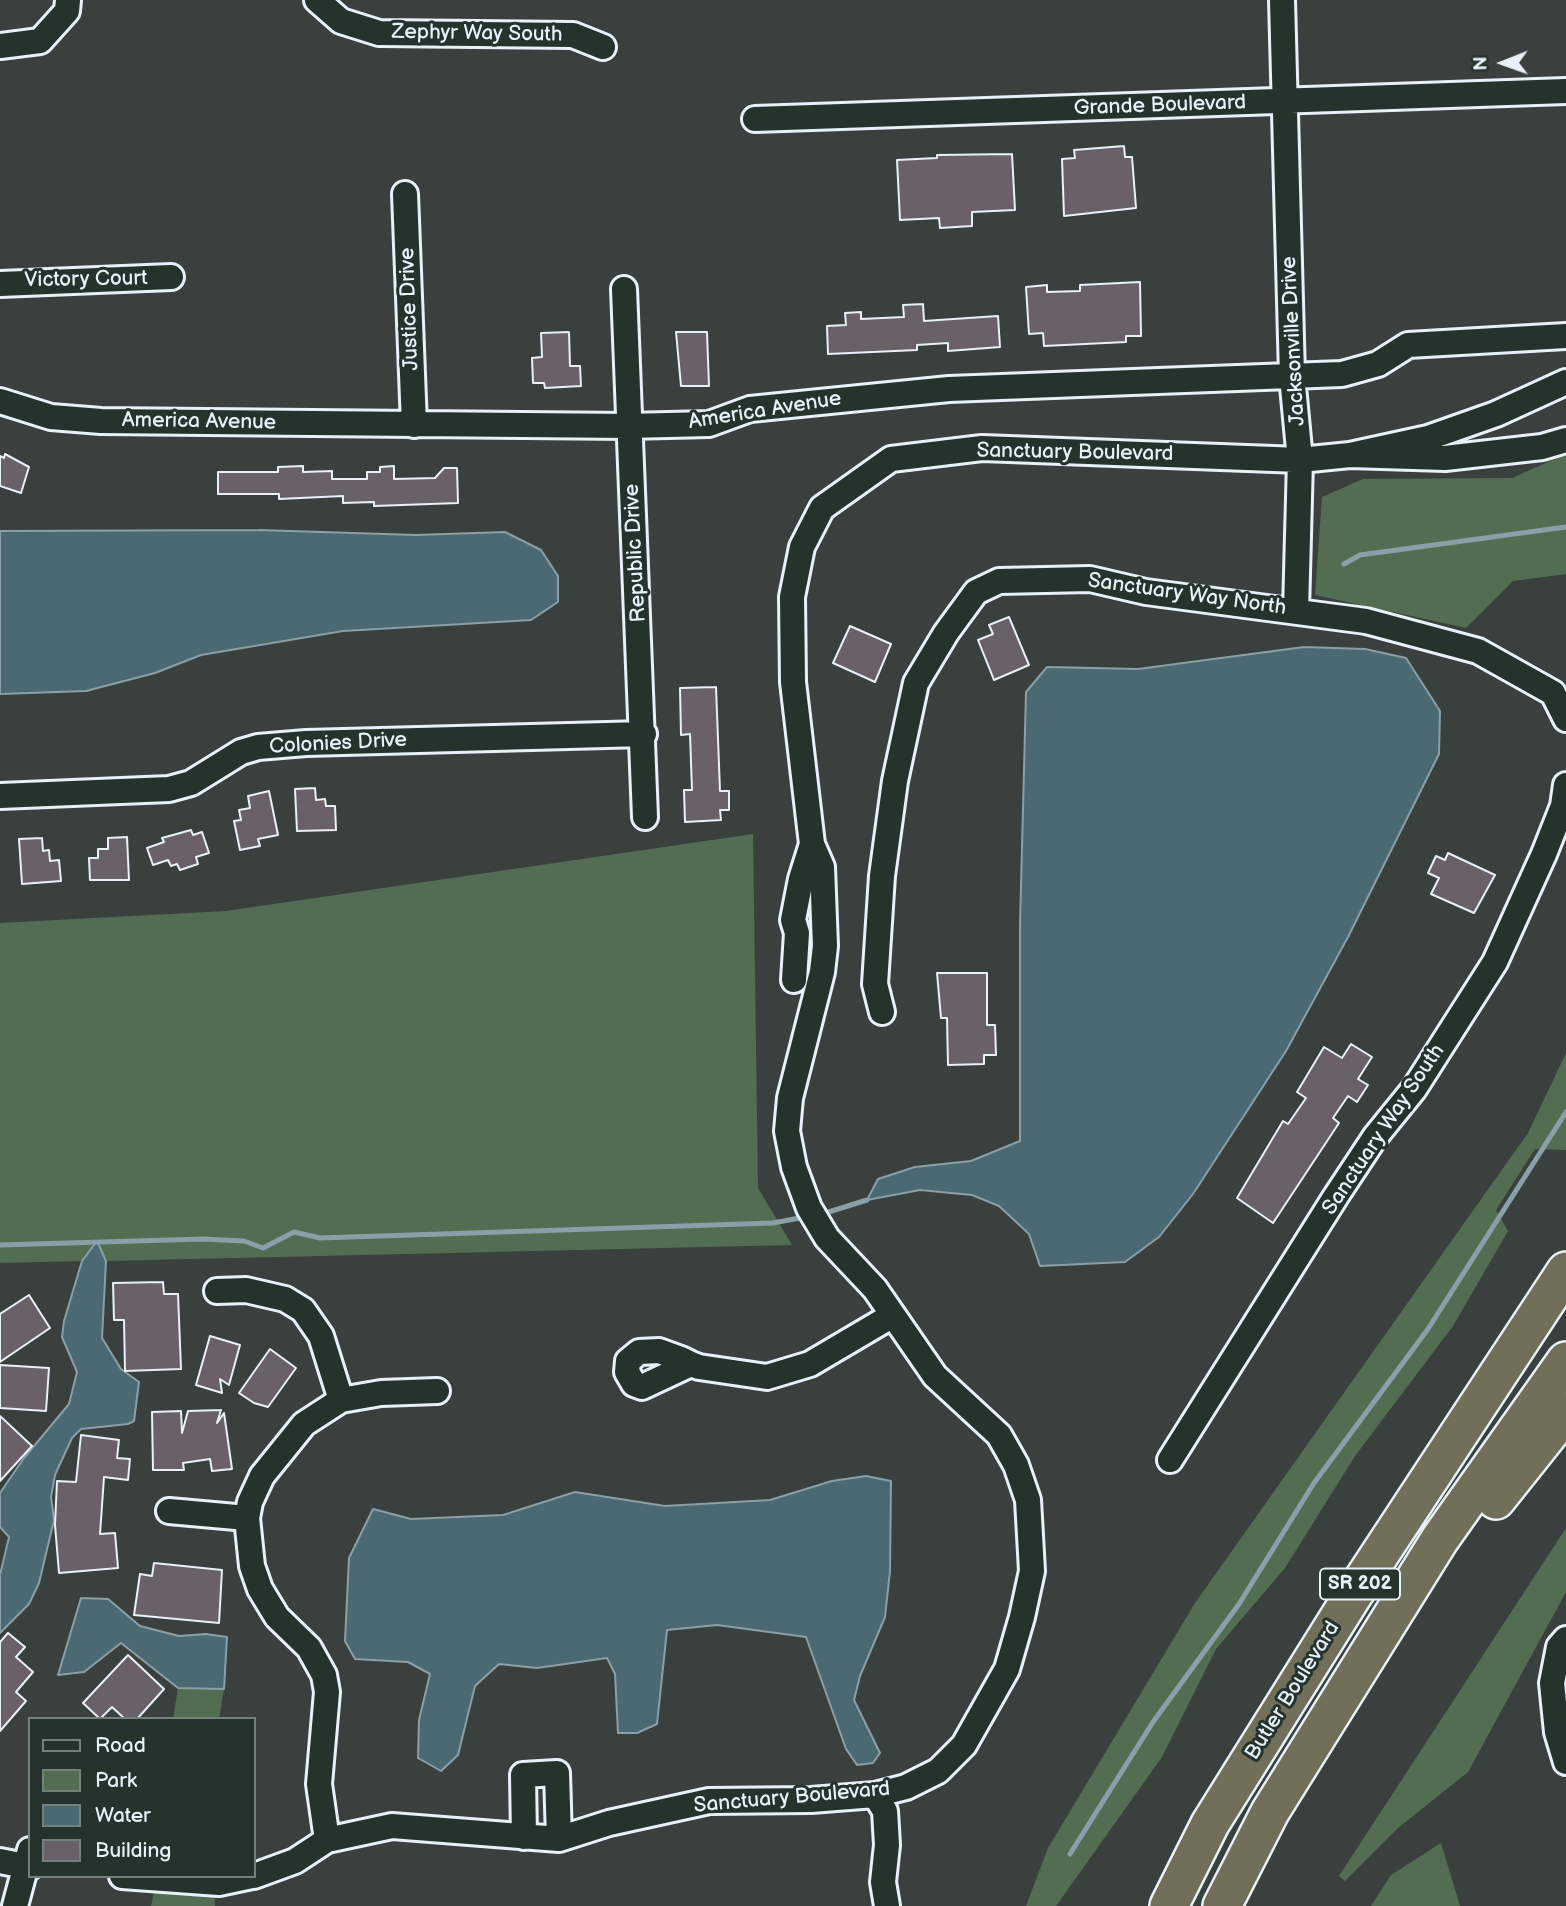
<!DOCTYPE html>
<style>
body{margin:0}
#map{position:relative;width:1566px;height:1906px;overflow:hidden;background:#3a403e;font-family:"Balsamiq Sans",sans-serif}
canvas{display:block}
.legend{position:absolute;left:28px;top:1717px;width:228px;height:161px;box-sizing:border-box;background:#26332d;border:2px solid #747f7e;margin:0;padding:9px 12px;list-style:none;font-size:21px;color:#e8f1f8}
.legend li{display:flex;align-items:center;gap:14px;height:35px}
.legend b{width:35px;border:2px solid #747f7e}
.north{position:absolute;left:1468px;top:28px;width:70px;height:70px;-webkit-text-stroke:5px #26332d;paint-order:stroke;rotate:269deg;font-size:19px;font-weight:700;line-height:28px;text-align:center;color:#e8f1f8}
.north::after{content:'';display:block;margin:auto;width:24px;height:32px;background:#e8f1f8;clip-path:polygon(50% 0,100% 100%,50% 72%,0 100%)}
</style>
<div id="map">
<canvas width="1566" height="1906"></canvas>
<ul class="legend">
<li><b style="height:9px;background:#26332d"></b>Road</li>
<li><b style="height:19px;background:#536d53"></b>Park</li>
<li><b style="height:19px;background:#4b6972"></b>Water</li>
<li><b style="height:19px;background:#6a6067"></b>Building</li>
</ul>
<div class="north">N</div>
</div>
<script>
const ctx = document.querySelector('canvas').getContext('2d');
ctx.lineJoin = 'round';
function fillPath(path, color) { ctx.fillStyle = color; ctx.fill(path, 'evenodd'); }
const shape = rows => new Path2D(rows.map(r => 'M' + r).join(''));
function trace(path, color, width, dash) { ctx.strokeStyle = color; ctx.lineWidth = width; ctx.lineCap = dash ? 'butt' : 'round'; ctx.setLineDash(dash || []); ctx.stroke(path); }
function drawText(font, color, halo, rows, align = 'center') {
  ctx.font = font + ' "Balsamiq Sans",sans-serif'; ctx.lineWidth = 6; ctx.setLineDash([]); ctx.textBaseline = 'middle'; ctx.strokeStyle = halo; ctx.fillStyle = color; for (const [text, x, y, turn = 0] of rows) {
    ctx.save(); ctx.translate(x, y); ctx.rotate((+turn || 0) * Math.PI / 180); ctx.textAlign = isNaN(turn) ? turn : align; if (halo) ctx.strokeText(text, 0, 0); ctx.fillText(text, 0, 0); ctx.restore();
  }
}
fillPath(shape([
 [1566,454,1566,574,1513,581,1466,628,1315,595,1322,497,1363,479,1512,478],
 [753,834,758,1188,792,1245,106,1261,97,1242,82,1261,0,1263,0,923,226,911],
 [1566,1053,1566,1150,1535,1149,1496,1210,1508,1231,1453,1326,1355,1456,1285,1568,1216,1649,1162,1757,1056,1906,1026,1906,1048,1848,1195,1603,1528,1133],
 [1566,1528,1566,1592,1468,1772,1398,1828,1345,1881,1339,1876],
 [178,1688,224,1689,219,1719,173,1719],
 [1441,1843,1460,1906,1371,1906,1391,1875],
 [158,1876,214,1876,215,1906,151,1906]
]), '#536d53');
const water = shape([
 [259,530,416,535,505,532,541,550,558,576,558,602,531,620,343,631,201,655,155,673,86,691,0,694,0,531,259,530],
 [1304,647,1365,649,1406,658,1440,711,1439,754,1348,937,1286,1051,1193,1194,1159,1237,1125,1262,1040,1266,1029,1234,999,1206,972,1195,920,1190,867,1200,878,1179,915,1167,971,1161,1020,1141,1020,925,1026,692,1047,667,1138,669,1304,647],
 [97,1241,106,1261,102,1338,121,1369,139,1382,134,1421,128,1424,81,1429,72,1438,55,1475,51,1497,54,1520,39,1583,29,1604,0,1633,0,1575,9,1537,0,1527,0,1493,24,1458,69,1404,77,1372,62,1337,64,1321,82,1261,97,1241],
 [866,1476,891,1481,890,1571,885,1617,860,1676,854,1700,880,1753,873,1763,857,1765,846,1749,806,1637,717,1625,667,1630,657,1724,637,1733,618,1733,615,1674,607,1658,537,1668,499,1664,475,1686,458,1755,441,1771,418,1758,419,1720,430,1674,408,1662,355,1659,345,1641,349,1558,373,1509,411,1519,503,1515,575,1492,665,1506,770,1500,832,1481,866,1476],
 [81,1598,108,1599,140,1626,179,1636,206,1634,227,1637,224,1689,178,1688,121,1643,84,1672,58,1675,81,1598]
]);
fillPath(water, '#4b6972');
trace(water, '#8a9fa8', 2);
trace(shape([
 [1344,564,1360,555,1566,527],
 [822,1214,867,1200],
 [0,1245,203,1239,244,1241,263,1248,294,1232,320,1238,773,1223,805,1217],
 [1070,1854,1153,1722,1239,1604,1314,1483,1428,1329,1566,1112]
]), '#8a9fa8', 5);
const building = shape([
 [1124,146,1125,157,1132,157,1136,208,1064,216,1062,159,1075,158,1074,150,1124,146],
 [1012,154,1015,210,972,212,972,226,940,228,939,218,900,220,897,160,937,158,937,155,1012,154],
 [1140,282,1141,336,1126,336,1126,342,1044,346,1043,333,1029,334,1026,287,1047,285,1047,292,1080,291,1080,285,1140,282],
 [923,304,924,321,998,316,1000,347,948,351,948,343,917,345,917,350,828,354,827,326,846,325,845,313,861,312,861,319,904,317,903,305,923,304],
 [569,332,570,366,580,366,581,386,545,388,544,383,533,383,532,358,542,357,541,333,569,332],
 [676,332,707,332,709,386,681,386,676,332],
 [5,454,29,467,21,493,0,486,0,456,4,458,5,454],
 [303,466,303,472,332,471,332,479,367,479,367,472,380,472,380,467,394,466,394,479,435,478,444,468,457,468,458,503,374,506,374,502,343,503,343,496,279,499,279,494,218,494,218,472,278,472,278,467,303,466],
 [1009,617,1029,665,994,680,978,640,993,634,989,625,1009,617],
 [850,626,891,644,875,682,833,663,850,626],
 [716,687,720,791,729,791,729,810,720,810,721,820,685,822,684,790,692,790,690,734,681,735,680,688,716,687],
 [315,788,316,800,325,799,326,806,335,806,336,830,297,831,295,789,315,788],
 [269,791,278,835,258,839,260,846,240,850,234,821,241,820,239,810,250,808,248,796,269,791],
 [191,830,193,835,202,832,209,853,196,857,198,864,180,870,177,864,171,866,168,860,153,865,147,848,164,842,162,838,191,830],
 [127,837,129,880,90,880,89,858,98,858,98,849,108,849,108,838,127,837],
 [42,838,43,851,49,850,50,861,59,860,61,881,22,884,19,839,42,838],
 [1448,853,1495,875,1474,913,1431,894,1439,878,1428,873,1436,856,1445,860,1448,853],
 [937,973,987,973,987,1025,995,1025,996,1055,984,1055,984,1064,948,1065,947,1018,941,1018,937,973],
 [1351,1044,1372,1057,1358,1079,1368,1085,1357,1102,1348,1096,1333,1118,1339,1123,1273,1223,1237,1198,1283,1121,1288,1124,1306,1098,1297,1092,1324,1047,1342,1058,1351,1044],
 [163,1282,164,1294,178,1294,181,1369,125,1371,124,1320,114,1320,113,1283,163,1282],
 [29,1295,50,1328,0,1362,0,1314,29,1295],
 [210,1336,240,1345,229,1385,220,1379,222,1393,196,1385,210,1336],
 [270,1349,296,1368,268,1407,254,1403,239,1393,270,1349],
 [0,1365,49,1368,46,1411,0,1408,0,1365],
 [221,1410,217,1423,224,1413,232,1469,212,1471,210,1459,183,1463,184,1470,153,1470,152,1412,181,1411,182,1433,188,1411,221,1410],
 [0,1416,32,1446,0,1481,0,1416],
 [81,1435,119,1440,117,1458,130,1459,128,1480,104,1477,100,1534,115,1533,118,1568,59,1573,55,1525,57,1481,76,1482,81,1435],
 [154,1563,222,1570,219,1623,134,1615,140,1574,152,1576,154,1563],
 [8,1633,25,1647,16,1657,33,1672,16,1692,26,1701,0,1731,0,1642,8,1633],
 [128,1655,164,1689,137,1719,125,1719,112,1707,100,1719,83,1703,128,1655]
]);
fillPath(building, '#6a6067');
trace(building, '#e8f1f8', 2);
const minor = shape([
 [317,0,341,21,379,33,573,35,603,47],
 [1282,0,1292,376,1300,460,1296,611],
 [0,46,40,41,67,11,68,0],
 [755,119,1566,91],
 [405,194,414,425],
 [0,284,171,277],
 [624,289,645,817],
 [1566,382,1496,414,1428,438,1350,455,1445,458,1542,447,1566,440],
 [0,401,51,417,101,421,628,426,709,424,750,409,949,389,1342,374,1378,364,1408,345,1566,336],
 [0,796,169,789,191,783,241,752,258,747,306,743,644,734],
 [794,980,797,933,793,920,801,879,812,844],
 [882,1012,875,984,882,876,895,781,916,683,946,633,976,592,999,581,1090,579,1146,592,1366,621,1478,651,1553,693,1566,719],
 [217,1291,246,1290,285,1299,303,1310,321,1336,341,1400],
 [691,1364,642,1387,634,1384,627,1372,628,1361,639,1352,659,1351,681,1359,691,1364,699,1367,767,1377,810,1364,893,1315],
 [1170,1460,1336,1196,1375,1137,1414,1089,1495,962,1544,854,1563,806,1566,785],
 [169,1511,247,1518],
 [1566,1639,1559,1647,1552,1683,1557,1732,1566,1762],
 [875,1795,885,1811,887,1845,883,1882,887,1906],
 [524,1837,523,1775,557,1773,559,1839],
 [327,1840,319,1784,327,1692,324,1675,309,1648,277,1617,260,1589,252,1566,247,1518,250,1502,262,1476,304,1424,341,1400,381,1393,437,1391],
 [0,1861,30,1867],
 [122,1876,219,1883,252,1876],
 [254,1876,295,1861,327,1840,392,1826,559,1839,609,1823,709,1801,811,1800,875,1795,906,1787,938,1771,964,1745,1007,1669,1022,1617,1032,1571,1028,1500,1016,1465,999,1435,935,1376,875,1289,827,1238,809,1208,794,1167,787,1131,790,1098,822,972,825,946,822,867,812,844,793,682,792,597,802,547,822,508,891,459,982,448,1300,460,1350,455],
 [15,1906,30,1850]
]);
const highway = shape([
 [1496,1500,1566,1412],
 [1169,1906,1210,1824,1353,1595,1566,1271],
 [1222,1906,1270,1812,1440,1539,1566,1361]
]);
trace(minor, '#e8f1f8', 30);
trace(highway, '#e8f1f8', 42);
trace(minor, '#26332d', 24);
trace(highway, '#716e59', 37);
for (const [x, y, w] of [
 [1360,1584,80]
]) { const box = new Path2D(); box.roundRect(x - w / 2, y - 15.5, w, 31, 5); ctx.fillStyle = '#26332d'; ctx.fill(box); trace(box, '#e8f1f8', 2); }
drawText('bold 19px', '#e8f1f8', null, [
 ["SR 202",1360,1584]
]);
drawText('21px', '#e8f1f8', '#26332d', [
 ["Zephyr Way South",477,34,1],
 ["Grande Boulevard",1160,106,-2],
 ["Victory Court",86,280,-1],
 ["Justice Drive",410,309,-92],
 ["Jacksonville Drive",1294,341,-93],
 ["America Avenue",765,411,-9],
 ["America Avenue",199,422,1],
 ["Sanctuary Boulevard",1075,453,1],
 ["Republic Drive",636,553,-93],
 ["Sanctuary Way North",1187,595,8],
 ["Colonies Drive",338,744,-3],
 ["Sanctuary Way South",1384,1130,-56],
 ["Butler Boulevard",1293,1691,-58],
 ["Sanctuary Boulevard",792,1798,-5]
]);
</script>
